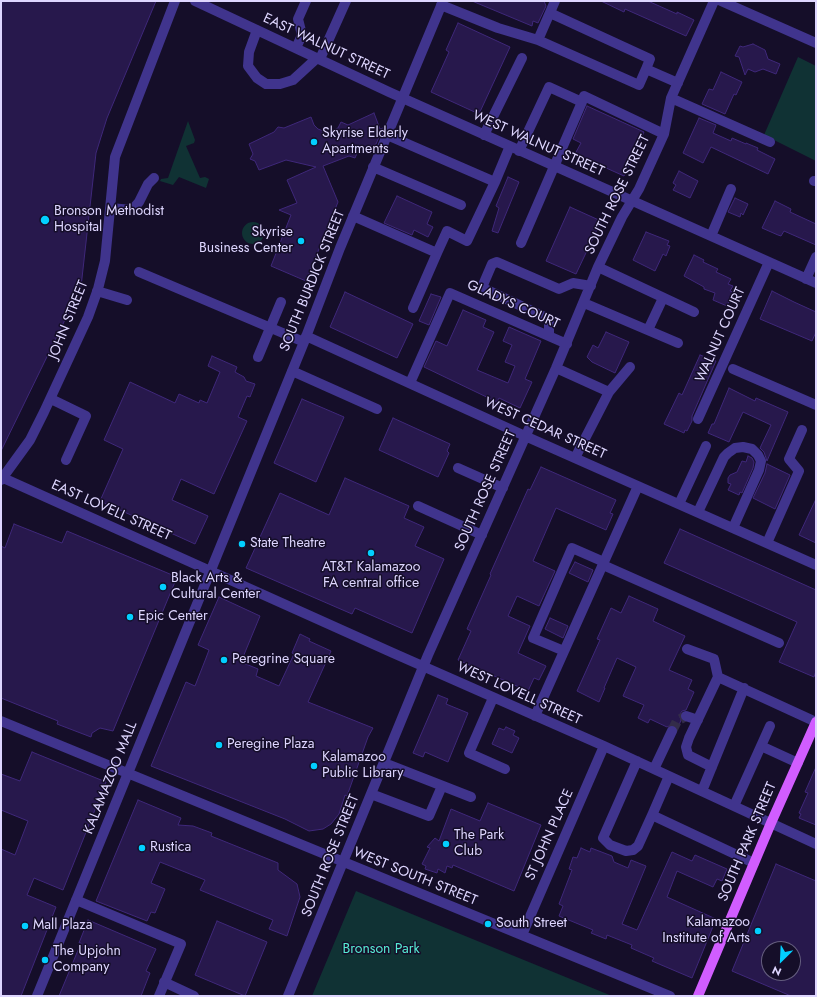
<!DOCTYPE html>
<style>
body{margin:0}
#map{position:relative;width:817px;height:997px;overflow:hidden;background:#150e29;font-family:Jost,sans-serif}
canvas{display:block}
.frame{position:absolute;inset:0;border:2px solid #ded6ff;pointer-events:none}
.north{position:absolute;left:761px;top:941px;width:40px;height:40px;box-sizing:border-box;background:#150e29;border:1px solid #655e7f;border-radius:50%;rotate:204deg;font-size:11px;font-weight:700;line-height:16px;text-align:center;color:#ded6ff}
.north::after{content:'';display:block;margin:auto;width:14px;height:18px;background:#02cfff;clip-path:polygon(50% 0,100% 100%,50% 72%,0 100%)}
</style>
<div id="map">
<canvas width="817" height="997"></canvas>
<div class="frame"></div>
<div class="north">N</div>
</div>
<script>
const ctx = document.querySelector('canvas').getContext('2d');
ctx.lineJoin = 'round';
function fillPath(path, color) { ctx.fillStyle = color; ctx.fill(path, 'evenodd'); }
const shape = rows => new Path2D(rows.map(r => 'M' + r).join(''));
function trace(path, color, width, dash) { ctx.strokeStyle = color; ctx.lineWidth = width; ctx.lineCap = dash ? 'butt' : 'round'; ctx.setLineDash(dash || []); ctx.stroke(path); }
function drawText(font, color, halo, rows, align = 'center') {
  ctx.font = font + ' Jost,sans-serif'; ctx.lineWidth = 3; ctx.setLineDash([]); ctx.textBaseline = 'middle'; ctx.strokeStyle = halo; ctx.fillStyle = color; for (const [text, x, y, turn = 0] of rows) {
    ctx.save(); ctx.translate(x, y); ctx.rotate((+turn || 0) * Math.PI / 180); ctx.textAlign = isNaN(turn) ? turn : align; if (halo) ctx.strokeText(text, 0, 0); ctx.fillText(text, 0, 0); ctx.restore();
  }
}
fillPath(shape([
 [798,57,816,66,816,161,764,135],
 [188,121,195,140,194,143,186,146,200,178,205,177,209,179,206,188,179,177,173,185,160,181,161,179,168,178],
 '242 233a11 11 0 1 1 22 0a11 11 0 1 1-22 0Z',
 [356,891,453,931,612,996,312,996]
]), '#103234');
const building = shape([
 [1,1,156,1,107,118,96,153,81,287,1,451,1,1],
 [472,1,544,1,546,6,538,23,533,21,532,26,472,1],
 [601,1,648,1,677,14,677,12,694,20,686,36,625,9,624,12,601,1],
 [458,23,510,47,479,114,431,92,449,52,446,50,458,23],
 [753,44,765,50,768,59,780,64,776,74,763,69,755,72,748,69,745,75,739,57,735,56,740,46,743,47,753,44],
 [721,72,742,82,736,95,734,94,725,114,702,104,709,89,713,90,721,72],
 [587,106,644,132,624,176,575,154,581,143,573,139,587,106],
 [374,113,380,129,383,128,376,144,358,151,355,158,349,156,323,166,338,202,306,281,271,266,291,215,279,210,297,203,287,180,316,167,286,160,259,170,255,161,250,159,253,154,249,144,274,132,278,127,284,128,311,117,314,125,318,129,328,133,338,128,341,122,348,125,374,113],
 [699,118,716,125,713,133,731,141,732,138,746,144,746,143,758,148,757,150,775,159,768,174,711,147,703,163,683,153,699,118],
 [679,171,698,181,690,198,673,190,676,185,673,183,679,171],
 [508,177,519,182,498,233,492,231,499,208,496,206,508,177],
 [397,196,432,212,427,224,433,227,428,237,414,230,412,235,384,223,397,196],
 [735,198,748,204,743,215,741,213,740,217,728,212,735,198],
 [775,201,791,209,790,212,816,224,816,245,784,231,781,236,778,235,762,228,775,201],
 [570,207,601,221,576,274,546,261,570,207],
 [646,232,669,241,667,245,670,246,666,256,663,254,655,271,633,260,646,232],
 [694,255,704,260,703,262,718,269,716,272,731,279,728,284,733,286,730,291,733,292,727,306,713,300,715,293,704,289,704,287,684,276,694,255],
 [772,291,794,302,816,312,816,332,812,341,760,319,772,291],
 [345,292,413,324,397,358,330,327,345,292],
 [431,294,441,297,429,325,419,321,431,294],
 [463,310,486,320,483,327,494,332,477,370,508,383,515,366,505,362,512,345,503,341,509,327,541,341,525,379,532,382,520,408,499,398,497,402,424,367,436,341,447,346,463,310],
 [606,332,629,342,615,373,592,362,587,357,593,345,598,348,606,332],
 [700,355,716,361,692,416,692,421,687,431,685,430,684,433,664,424,679,393,682,395,700,355],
 [212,356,237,367,235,372,244,377,246,381,255,384,250,397,247,396,238,417,247,421,214,494,181,479,172,500,208,516,195,544,100,501,123,449,104,440,130,382,175,403,179,394,199,403,200,400,207,403,220,372,208,366,212,356],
 [729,388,755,401,756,398,788,412,767,461,764,452,760,448,771,425,743,412,729,442,708,433,712,424,714,424,729,388],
 [302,399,344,417,316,482,274,463,302,399],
 [393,418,450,444,447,451,449,453,438,477,379,450,393,418],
 [748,456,752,458,754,462,753,468,742,493,740,492,739,495,728,490,731,484,728,483,728,478,730,475,737,472,742,461,746,462,748,456],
 [767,464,790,475,775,509,753,498,765,473,767,464],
 [541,467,616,500,610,513,613,514,606,530,556,508,533,561,555,571,549,584,539,606,517,596,508,616,530,626,518,653,546,666,539,680,534,678,528,691,458,660,471,631,467,629,491,575,490,574,528,489,530,490,541,467],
 [345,478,409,506,404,518,424,527,415,546,444,559,412,633,355,608,352,614,246,568,280,493,329,515,345,478],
 [816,499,816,543,799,535,816,499],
 [14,524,62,543,67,531,177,577,113,731,100,728,92,733,91,737,57,724,58,721,1,698,1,546,5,548,14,524],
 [680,529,816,590,816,671,814,677,779,662,797,622,664,563,680,529],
 [575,562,593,570,588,582,569,573,575,562],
 [629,596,658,609,653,621,685,636,669,670,692,680,688,689,694,692,686,710,682,711,680,714,680,717,681,720,678,728,674,725,671,725,667,727,650,719,648,723,638,718,644,705,623,696,636,667,617,658,604,688,605,688,599,702,577,691,600,640,597,639,611,608,621,613,629,596],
 [219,597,260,616,241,662,258,669,256,676,279,686,294,654,292,653,300,634,310,639,309,641,331,651,308,702,373,728,368,737,347,796,345,795,339,814,331,824,323,829,309,831,285,819,151,766,186,682,195,686,206,658,209,650,198,645,219,597],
 [550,618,568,626,563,638,545,629,550,618],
 [438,695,448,699,446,704,468,713,448,762,425,752,423,757,413,753,438,695],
 [506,727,515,731,513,735,519,738,512,753,492,744,499,728,504,730,506,727],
 [32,752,106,782,63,890,34,878,27,895,56,907,21,996,1,996,1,849,15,855,28,821,1,810,1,774,20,781,32,752],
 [816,767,816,825,799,818,801,814,799,813,808,793,805,792,816,767],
 [138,800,181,818,178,825,193,826,212,833,211,836,278,863,278,870,297,884,300,897,287,936,269,929,273,920,200,890,205,880,160,862,151,883,165,889,155,913,151,912,147,921,96,901,138,800],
 [488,803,541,825,514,891,453,865,452,868,447,866,445,873,438,869,437,873,425,869,426,866,422,864,430,848,427,847,435,838,439,841,451,809,480,821,488,803],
 [581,848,590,852,591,848,612,856,614,862,628,868,631,860,646,866,622,924,637,930,672,852,692,861,695,855,727,869,722,881,717,879,713,887,677,871,667,897,716,919,692,978,652,961,654,958,631,948,632,945,607,935,606,939,591,933,593,930,559,916,563,906,559,904,572,870,569,869,573,857,577,858,581,848],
 [776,864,816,881,816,996,791,996,732,971,776,864],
 [769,949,793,949,793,973,769,973,769,949],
 [88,920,156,949,146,971,150,973,141,996,59,996,81,943,79,943,88,920],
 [217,921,267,942,245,996,195,975,217,921]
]);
fillPath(building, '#27184c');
trace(building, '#3f287a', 1);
trace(shape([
 [672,731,677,721,686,716]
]), '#332c49', 10, [10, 5]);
trace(shape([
 [195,1,389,92,816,283],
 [721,1,816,43],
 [441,5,498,28,538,40,639,85,646,69,678,83],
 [550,13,650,59,646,69],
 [257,30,249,52,248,66,257,78,266,84,280,84,293,80,317,58],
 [538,40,555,1],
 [296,48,302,35,298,19,306,1],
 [320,59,346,1],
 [671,98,770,142],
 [582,102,584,96,664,134],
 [387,135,495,182,510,146],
 [484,135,522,58],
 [519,151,549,87,582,102,521,243],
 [373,167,461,205],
 [814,181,816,181],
 [110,208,132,210,139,202,148,184,154,178],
 [353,216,437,253,413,308],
 [711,236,731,189],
 [437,253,447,231,467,241,495,182],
 [598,267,694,312],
 [139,272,304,342],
 [806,279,816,257],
 [97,291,127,300],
 [584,303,678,343],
 [648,330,663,298],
 [306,336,525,436,816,565],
 [549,336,549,319,485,289,483,285,492,264,497,262,559,289,573,283,591,286],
 [258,357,281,302],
 [556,368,609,392,575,458],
 [733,369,816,405],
 [292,371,377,409],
 [410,383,450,293,567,344],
 [609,392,630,367],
 [51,399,86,416,66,460],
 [698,419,769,262],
 [458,468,503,488],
 [1,477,393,653,604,746,816,844],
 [1,480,30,440,44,412,88,317,98,289,105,261,115,157,175,1],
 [679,504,706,446],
 [418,506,482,535],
 [698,512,724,457,728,453,735,448,743,447,752,449,758,455,761,461,759,470,733,528],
 [767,543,799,471,789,459,802,430],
 [603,565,779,643],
 [687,649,714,659,718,677,816,722],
 [564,651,533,638,572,548,604,562],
 [493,698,469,753,505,769],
 [535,716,638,486],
 [686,716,698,720],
 [1,721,670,996],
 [761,746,770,726],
 [637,761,603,838,610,845,626,851,633,850,638,846,653,813],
 [384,763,471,797],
 [712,767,688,755,686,747,689,738,718,677],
 [654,769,672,731],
 [669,776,653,813,654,816,754,863],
 [702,791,744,688],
 [371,794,429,816,442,786],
 [734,806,761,746,798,763],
 [76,900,181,944,159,996],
 [522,935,604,746],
 [164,982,194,996],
 [37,996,304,342,340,248,443,1],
 [288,996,428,655,556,368,598,267,622,217,639,189,664,134,671,98,714,1]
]), '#40348d', 10);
trace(shape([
 [698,996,771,823,816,722]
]), '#d15dff', 10);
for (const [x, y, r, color] of [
 [314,142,4,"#02cfff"],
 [45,220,5,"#02cfff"],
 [301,241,4,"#02cfff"],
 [242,544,4,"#02cfff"],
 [371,553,4,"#02cfff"],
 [163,587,4,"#02cfff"],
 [130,617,4,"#02cfff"],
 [224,660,4,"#02cfff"],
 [219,745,4,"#02cfff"],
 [314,766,4,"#02cfff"],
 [446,844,4,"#02cfff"],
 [142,848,4,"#02cfff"],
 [488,924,4,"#02cfff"],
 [25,926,4,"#02cfff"],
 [758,931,4,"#02cfff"],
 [45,960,4,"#02cfff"]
]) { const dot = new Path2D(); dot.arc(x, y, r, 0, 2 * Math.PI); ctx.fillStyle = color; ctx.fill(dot); trace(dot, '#150e29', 1.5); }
drawText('14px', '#ded6ff', '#150e29', [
 ["EAST WALNUT STREET",326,47,25],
 ["WEST WALNUT STREET",538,144,24],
 ["SOUTH ROSE STREET",618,195,-64],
 ["SOUTH BURDICK STREET",313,281,-68],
 ["GLADYS COURT",513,305,24],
 ["JOHN STREET",69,320,-68],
 ["WALNUT COURT",721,335,-66],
 ["WEST CEDAR STREET",545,429,24],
 ["SOUTH ROSE STREET",486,491,-66],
 ["EAST LOVELL STREET",111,511,24],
 ["WEST LOVELL STREET",519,694,24],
 ["KALAMAZOO MALL",111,778,-68],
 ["ST JOHN PLACE",550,835,-66],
 ["SOUTH PARK STREET",748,842,-67],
 ["SOUTH ROSE STREET",331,856,-68],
 ["WEST SOUTH STREET",415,877,22]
]);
drawText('14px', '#ded6ff', '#150e29', [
 ["Skyrise Elderly",322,134],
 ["Apartments",322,150],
 ["Bronson Methodist",54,212],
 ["Hospital",54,228],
 ["Skyrise",293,233,"right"],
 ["Business Center",293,249,"right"],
 ["State Theatre",250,544],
 ["AT&T Kalamazoo",371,568,"center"],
 ["FA central office",371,584,"center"],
 ["Black Arts &",171,579],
 ["Cultural Center",171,595],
 ["Epic Center",138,617],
 ["Peregrine Square",232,660],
 ["Peregine Plaza",227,745],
 ["Kalamazoo",322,758],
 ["Public Library",322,774],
 ["The Park",454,836],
 ["Club",454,852],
 ["Rustica",150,848],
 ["Kalamazoo",750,923,"right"],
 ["Institute of Arts",750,939,"right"],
 ["South Street",496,924],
 ["Mall Plaza",33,926],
 ["The Upjohn",53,952],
 ["Company",53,968]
], 'left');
drawText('14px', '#56ebd3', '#150e29', [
 ["Bronson Park",381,950]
]);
</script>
